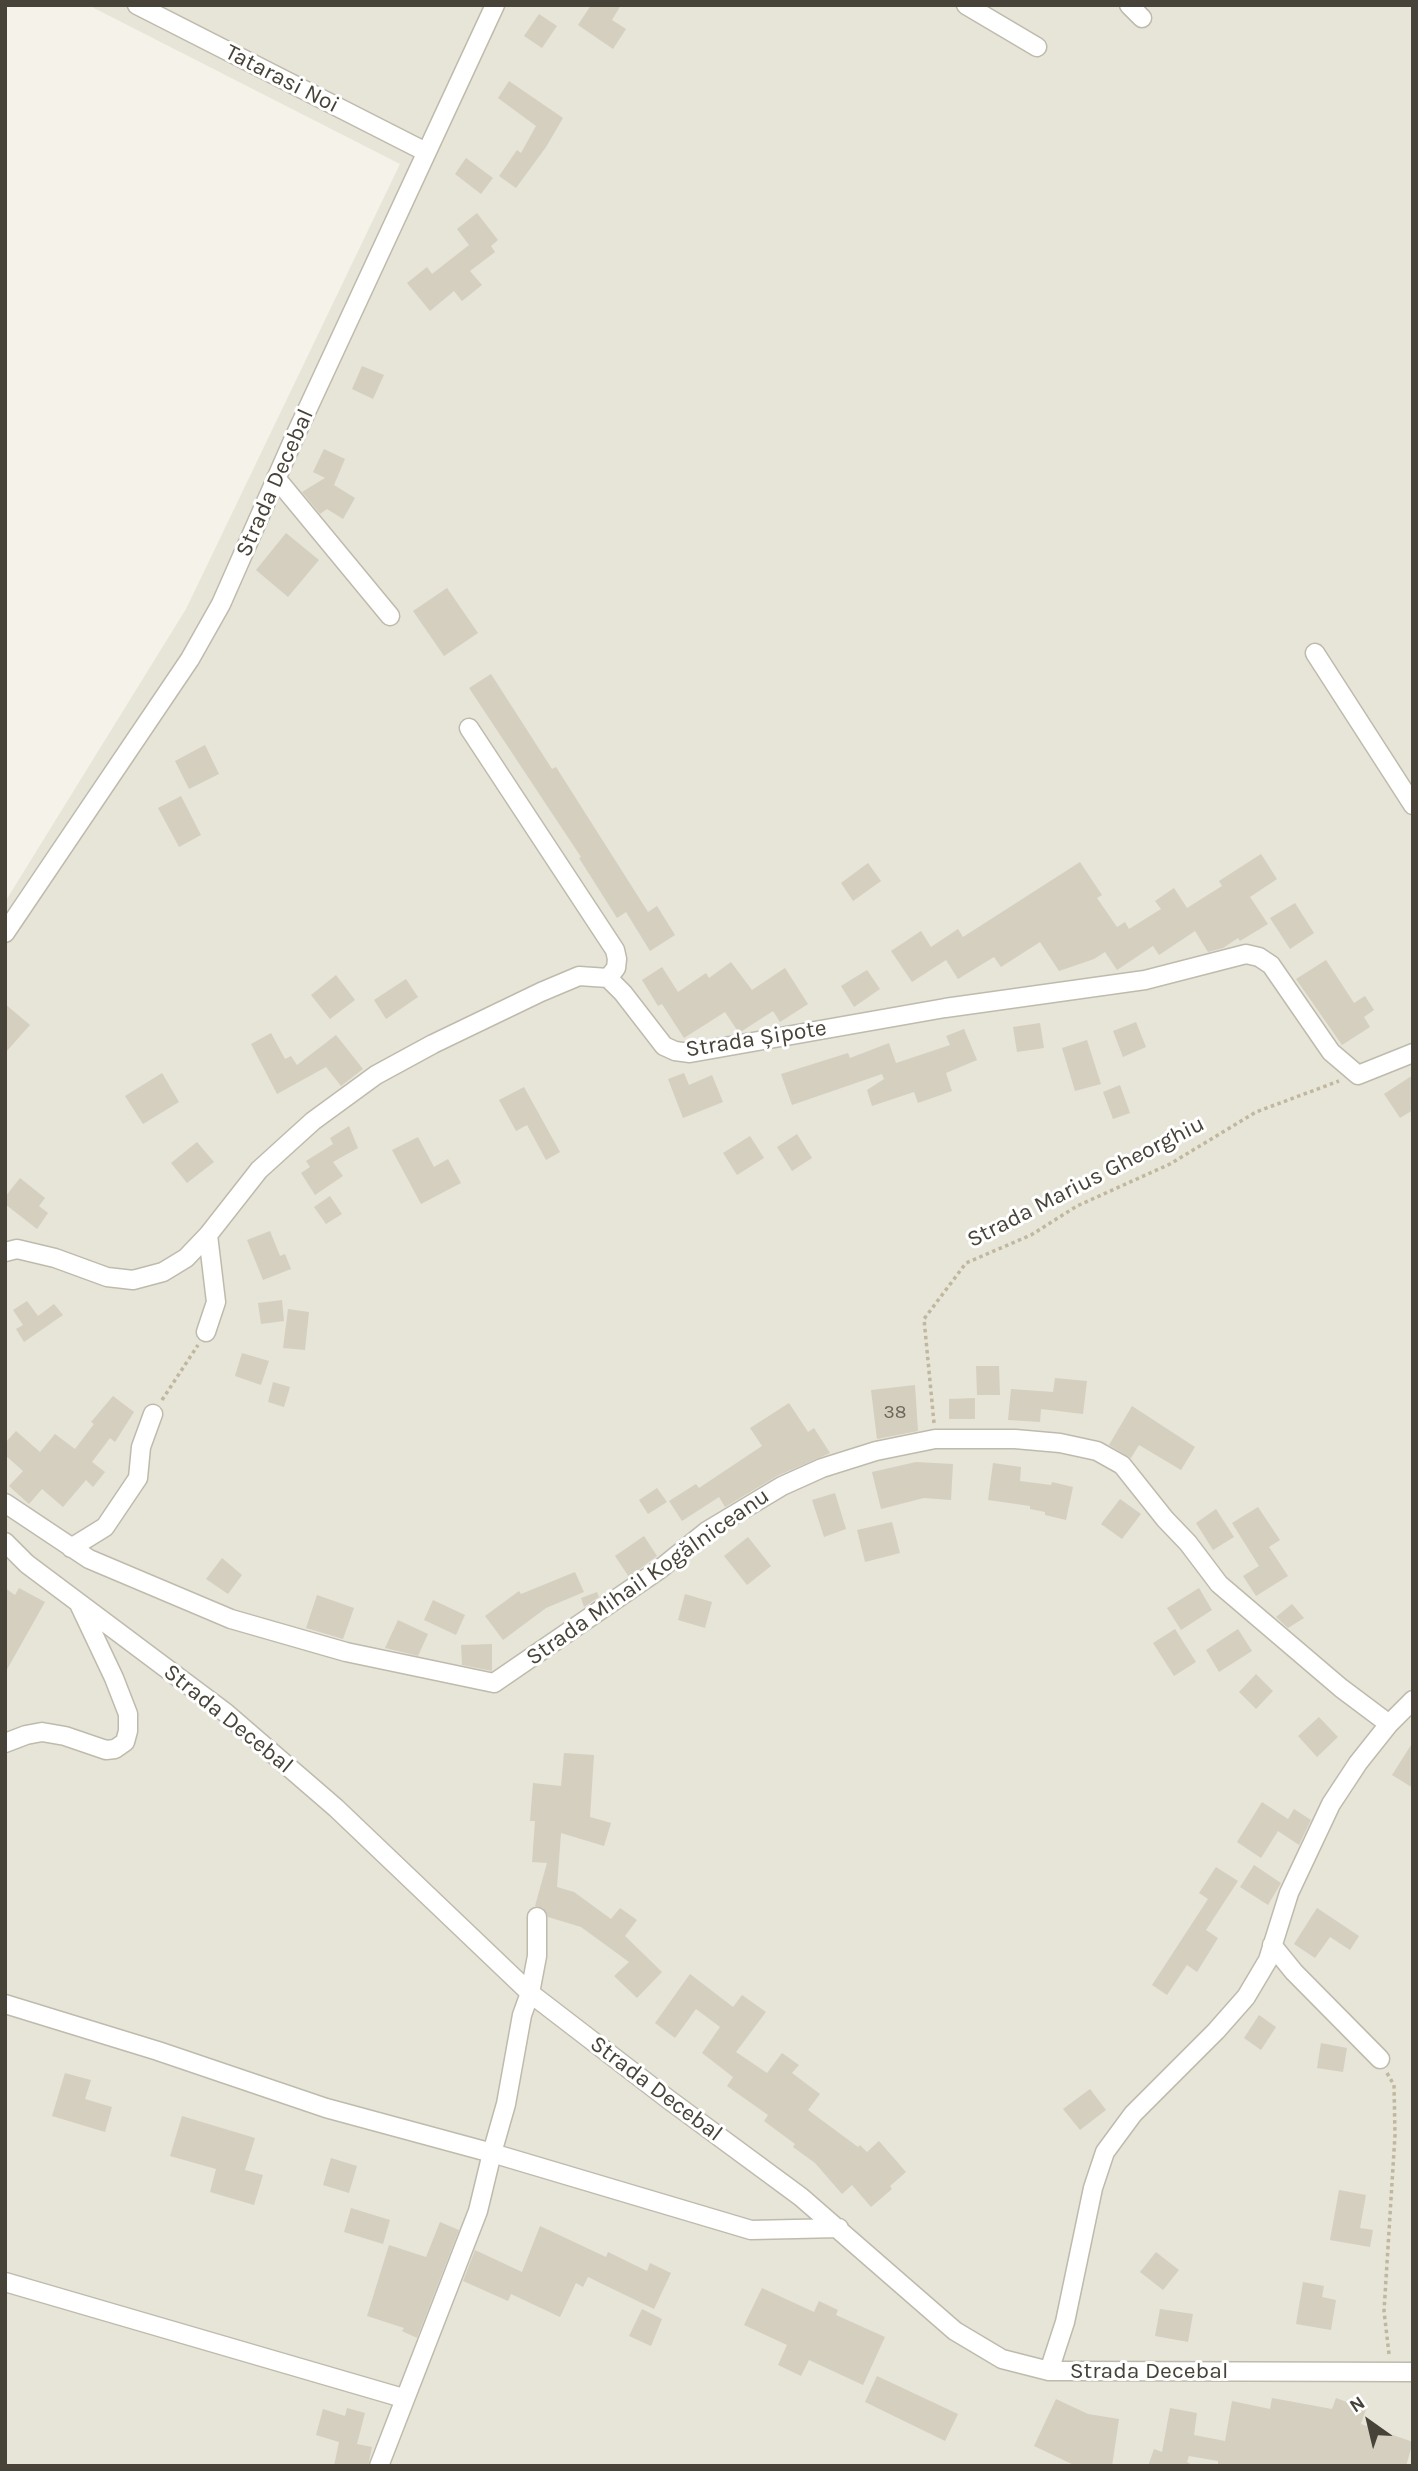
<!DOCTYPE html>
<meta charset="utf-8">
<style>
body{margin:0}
#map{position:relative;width:1418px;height:2471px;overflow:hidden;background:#f4f2e9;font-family:Karla,sans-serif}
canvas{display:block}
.frame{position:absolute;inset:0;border:7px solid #474338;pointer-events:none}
.north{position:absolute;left:1334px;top:2387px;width:70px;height:70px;-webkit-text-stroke:5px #fff;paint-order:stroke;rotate:326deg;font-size:19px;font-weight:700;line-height:28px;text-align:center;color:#474338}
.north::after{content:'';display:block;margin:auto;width:24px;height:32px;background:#474338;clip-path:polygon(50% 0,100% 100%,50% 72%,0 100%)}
</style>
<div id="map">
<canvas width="1418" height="2471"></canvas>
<div class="frame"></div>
<div class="north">N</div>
</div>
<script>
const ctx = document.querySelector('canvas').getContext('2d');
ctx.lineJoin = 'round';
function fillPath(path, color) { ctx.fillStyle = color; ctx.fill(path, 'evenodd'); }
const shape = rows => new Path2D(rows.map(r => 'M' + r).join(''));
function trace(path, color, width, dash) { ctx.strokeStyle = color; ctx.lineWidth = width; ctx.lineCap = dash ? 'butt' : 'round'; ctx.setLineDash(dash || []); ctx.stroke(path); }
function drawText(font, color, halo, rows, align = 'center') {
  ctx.font = font + ' Karla,sans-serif'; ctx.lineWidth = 6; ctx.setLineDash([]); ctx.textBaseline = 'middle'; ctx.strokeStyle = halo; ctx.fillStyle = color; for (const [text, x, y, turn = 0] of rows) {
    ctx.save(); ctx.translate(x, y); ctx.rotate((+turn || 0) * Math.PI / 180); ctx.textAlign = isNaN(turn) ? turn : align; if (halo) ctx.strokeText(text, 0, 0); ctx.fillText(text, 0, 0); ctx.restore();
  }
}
fillPath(shape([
 [88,5,1413,5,1413,2466,5,2466,5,902,186,609,400,164]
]), '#e7e4d8');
fillPath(shape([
 [591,5,621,5,612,20,626,29,613,49,578,25],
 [539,14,557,26,542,48,524,36],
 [509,81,563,118,546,147,516,188,499,176,517,150,521,153,536,126,498,98],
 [466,158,493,178,481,194,455,174],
 [477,213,498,240,491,246,495,252,470,271,482,285,462,301,454,291,430,311,407,283,427,267,432,274,469,245,457,229],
 [362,366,384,375,373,399,352,389],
 [324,449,345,459,334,485,355,498,343,519,327,509,320,514,302,492,325,478,313,472],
 [286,533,319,560,288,597,256,570],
 [447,588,478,633,444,656,413,611],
 [491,674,552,769,556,767,648,912,657,906,675,935,650,951,626,912,617,918,579,858,581,857,469,688],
 [205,745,219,774,189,789,175,761],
 [181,796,201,835,179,847,158,808],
 [1261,854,1277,879,1250,897,1268,924,1240,941,1238,938,1223,948,1208,952,1195,931,1159,955,1153,946,1117,970,1105,952,1094,959,1059,971,1040,942,1001,967,994,957,958,979,946,960,912,982,891,951,921,931,931,947,958,929,963,937,1080,862,1102,895,1097,898,1117,927,1125,922,1129,929,1161,909,1155,901,1174,888,1187,908,1222,886,1219,881],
 [868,863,881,881,853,901,841,883],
 [1295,903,1314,933,1290,949,1270,918],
 [1326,960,1354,1003,1365,996,1374,1010,1364,1017,1370,1027,1342,1045,1296,979],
 [731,962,752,990,785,968,808,1004,780,1022,773,1011,739,1033,725,1012,684,1038,662,1004,658,1006,642,980,662,967,678,992,706,973,709,978],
 [867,970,880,989,854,1007,841,986],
 [336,975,355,1000,330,1019,311,995],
 [406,979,418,997,386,1019,374,1000],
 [5,1004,30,1025,5,1053],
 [1136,1022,1146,1047,1123,1057,1113,1031],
 [1040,1023,1044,1048,1017,1052,1013,1027],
 [964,1029,977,1060,946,1073,952,1091,918,1103,914,1092,872,1106,867,1090,884,1079,882,1074,792,1105,781,1074,848,1053,850,1058,889,1043,896,1063,950,1045,946,1036],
 [271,1033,285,1059,291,1056,297,1065,336,1035,363,1069,341,1086,326,1067,277,1094,251,1044],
 [1087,1040,1101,1084,1075,1091,1062,1048],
 [162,1073,179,1102,143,1124,125,1096],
 [684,1073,689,1085,712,1075,723,1102,683,1118,668,1079],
 [1413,1075,1413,1110,1400,1118,1384,1094],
 [1120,1085,1130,1113,1113,1119,1103,1092],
 [524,1087,560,1152,546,1160,527,1125,516,1131,499,1100],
 [349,1126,358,1148,333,1162,343,1176,315,1195,301,1173,310,1167,306,1161,333,1144,330,1138],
 [797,1134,812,1158,792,1171,777,1147],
 [750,1136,764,1158,737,1175,723,1153],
 [418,1137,434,1167,448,1159,461,1183,421,1204,392,1150],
 [197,1142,214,1162,187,1183,171,1163],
 [20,1178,45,1198,39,1206,48,1213,37,1229,5,1204,5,1197],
 [330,1196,342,1214,326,1224,314,1207],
 [270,1231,280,1256,285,1254,291,1269,263,1280,247,1240],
 [282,1300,284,1321,261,1324,258,1303],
 [27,1301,38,1316,54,1304,63,1315,24,1342,16,1329,23,1325,13,1310],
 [288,1309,309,1312,305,1350,283,1348],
 [242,1353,269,1361,261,1385,235,1376],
 [976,1366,999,1366,1000,1395,977,1395],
 [1055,1378,1087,1381,1083,1414,1041,1409,1040,1422,1008,1420,1011,1389,1053,1392],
 [273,1382,290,1387,284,1407,268,1402],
 [915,1385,918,1431,877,1439,871,1390],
 [113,1396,134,1412,115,1442,110,1438,92,1462,105,1472,93,1487,86,1480,63,1507,42,1489,29,1504,9,1486,23,1471,5,1455,5,1443,16,1431,40,1452,55,1434,75,1449,94,1424,91,1422],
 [975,1398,975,1419,949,1419,949,1399],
 [789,1403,808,1432,814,1428,830,1453,777,1476,725,1507,719,1497,682,1521,669,1501,696,1484,699,1488,762,1446,750,1428],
 [1132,1406,1195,1447,1181,1470,1139,1445,1131,1458,1109,1445],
 [916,1462,953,1464,951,1500,924,1498,881,1509,872,1472],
 [993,1463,1021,1467,1020,1481,1051,1485,1052,1482,1073,1487,1066,1520,1045,1515,1045,1512,1030,1509,1030,1506,988,1500],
 [657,1488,667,1502,648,1514,639,1500],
 [835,1493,846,1529,824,1537,812,1500],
 [1120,1499,1141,1514,1122,1539,1101,1524],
 [1258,1507,1280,1540,1269,1547,1288,1576,1256,1596,1243,1576,1259,1566,1232,1523],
 [1216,1509,1234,1537,1213,1550,1196,1523],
 [892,1522,900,1553,865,1562,857,1530],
 [644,1536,657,1556,629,1577,615,1556],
 [748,1537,771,1566,747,1585,724,1556],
 [222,1558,242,1575,228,1594,206,1579],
 [575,1572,584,1592,546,1608,503,1640,485,1616,519,1591,521,1594],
 [5,1588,15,1595,19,1588,45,1602,5,1673],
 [1199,1588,1212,1610,1181,1630,1167,1608],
 [597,1592,599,1597,584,1607,581,1598],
 [685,1594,712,1602,705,1628,678,1620],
 [317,1595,354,1608,343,1639,306,1628],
 [433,1600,465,1615,456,1635,424,1620],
 [1292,1604,1304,1618,1288,1628,1276,1617],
 [398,1620,428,1634,418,1656,385,1648],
 [1175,1629,1196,1662,1174,1676,1153,1643],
 [1238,1629,1252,1651,1219,1672,1206,1650],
 [492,1644,492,1671,462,1665,461,1645],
 [1256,1674,1273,1691,1256,1709,1239,1692],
 [1319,1717,1338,1737,1317,1757,1298,1736],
 [1413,1742,1413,1788,1392,1775],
 [564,1753,594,1755,590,1817,611,1823,604,1846,561,1833,557,1887,574,1892,611,1919,620,1908,637,1920,625,1936,662,1972,637,1998,614,1976,629,1962,581,1927,548,1917,543,1908,535,1906,547,1863,532,1862,535,1821,530,1821,533,1783,561,1786],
 [1262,1802,1288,1819,1294,1809,1311,1820,1299,1845,1278,1831,1261,1858,1237,1842],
 [1254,1865,1281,1883,1268,1905,1240,1887],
 [1216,1867,1238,1881,1206,1930,1218,1938,1197,1972,1187,1965,1167,1995,1152,1985,1208,1899,1199,1893],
 [1317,1908,1359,1936,1350,1950,1330,1937,1315,1958,1294,1944],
 [690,1974,733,2007,742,1995,766,2012,736,2052,767,2073,782,2053,799,2065,792,2073,820,2094,808,2110,858,2147,860,2145,867,2152,879,2141,906,2172,890,2186,892,2189,871,2207,852,2185,842,2194,815,2163,793,2147,795,2144,764,2121,768,2115,727,2086,733,2077,702,2053,720,2027,696,2009,675,2038,655,2023],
 [1259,2015,1276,2027,1261,2050,1244,2038],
 [1321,2043,1347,2048,1343,2072,1317,2068],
 [65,2073,91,2080,85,2099,112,2107,105,2132,52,2116],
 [1090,2089,1106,2110,1080,2130,1063,2109],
 [182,2116,255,2138,245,2170,263,2175,254,2205,210,2192,216,2169,170,2156],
 [331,2158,357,2166,349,2193,323,2185],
 [1339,2190,1366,2195,1360,2228,1373,2230,1370,2247,1330,2240],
 [351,2208,390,2220,383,2244,344,2232],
 [440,2222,459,2230,417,2338,402,2331,404,2328,367,2316,389,2245,426,2257],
 [540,2226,606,2257,608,2252,647,2271,650,2263,671,2273,654,2309,588,2277,583,2287,576,2283,560,2317,511,2294,508,2301,463,2281,475,2250,522,2272],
 [1156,2252,1179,2270,1163,2290,1140,2272],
 [1303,2282,1324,2286,1322,2297,1336,2300,1331,2330,1296,2324],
 [762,2288,814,2312,819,2301,838,2310,836,2315,885,2337,863,2385,809,2360,801,2376,778,2365,787,2345,744,2325],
 [642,2309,662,2319,651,2346,629,2336],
 [1160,2309,1193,2314,1188,2342,1155,2336],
 [877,2376,958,2414,945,2441,865,2402],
 [1272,2398,1332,2409,1336,2398,1366,2409,1361,2424,1413,2442,1406,2466,1218,2466,1218,2461,1189,2456,1187,2462,1194,2466,1148,2466,1154,2449,1162,2452,1170,2408,1197,2413,1194,2435,1225,2441,1232,2401,1270,2409],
 [1056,2399,1088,2414,1119,2419,1112,2466,1076,2466,1034,2446],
 [347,2408,365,2413,357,2444,372,2447,368,2466,334,2466,339,2442,316,2435,323,2409,345,2416]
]), '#d5cfbf');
const minor = shape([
 [137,5,426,152],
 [966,5,1037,47],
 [1129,5,1142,18],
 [276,478,390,616],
 [1315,653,1413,805],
 [469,728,615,950,617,959,616,968,608,978],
 [5,933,190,659,221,604,295,436,495,5],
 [5,1252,17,1249,55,1258,107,1277,133,1280,163,1272,186,1258,208,1235,259,1170,313,1121,376,1075,433,1044,541,992,579,976,608,978,623,993,664,1046,675,1051,690,1053,945,1008,1145,980,1246,954,1259,957,1271,965,1331,1052,1358,1075,1413,1053],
 [206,1332,216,1302,208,1235],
 [5,1503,89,1559,231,1619,346,1652,494,1683,660,1569,707,1531,782,1486,822,1468,876,1451,935,1439,1015,1439,1060,1443,1097,1451,1122,1465,1165,1519,1188,1543,1219,1584,1341,1688,1389,1724,1413,1700],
 [5,1542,27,1564,226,1713,336,1808,530,1993,668,2099,801,2197,955,2331,1002,2359,1049,2371,1073,2371,1413,2372],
 [71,1548,105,1527,138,1478,141,1447,153,1414],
 [5,1743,26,1735,42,1732,65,1736,106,1750,115,1749,125,1742,128,1731,128,1714,114,1678,79,1604],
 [1272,1945,1294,1972,1380,2059],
 [5,2004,158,2051,326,2108,492,2153,751,2230,839,2228],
 [5,2282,403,2398],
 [1049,2371,1065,2322,1093,2188,1105,2152,1133,2114,1216,2031,1246,1997,1268,1960,1289,1893,1331,1804,1358,1763,1389,1724],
 [379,2466,478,2211,492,2153,506,2104,522,2015,530,1993,537,1956,537,1917]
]);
trace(minor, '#bfbbac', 21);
trace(shape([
 [162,1400,198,1345],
 [934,1423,924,1319,966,1263,1031,1235,1077,1206,1170,1164,1256,1112,1339,1081],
 [1387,2073,1394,2085,1395,2135,1384,2311,1389,2354]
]), '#c0b89e', 3.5, [3.5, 3.5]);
trace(minor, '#fff', 18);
drawText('19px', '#6a665a', null, [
 ["38",895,1413]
]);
drawText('23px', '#474338', '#fff', [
 ["Tatarasi Noi",282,79,27],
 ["Strada Decebal",275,483,-66],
 ["Strada Șipote",756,1039,-9],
 ["Strada Marius Gheorghiu",1086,1182,-27],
 ["Strada Mihail Kogălniceanu",648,1577,-35],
 ["Strada Decebal",228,1719,39],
 ["Strada Decebal",656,2089,37],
 ["Strada Decebal",1149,2371]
]);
</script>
